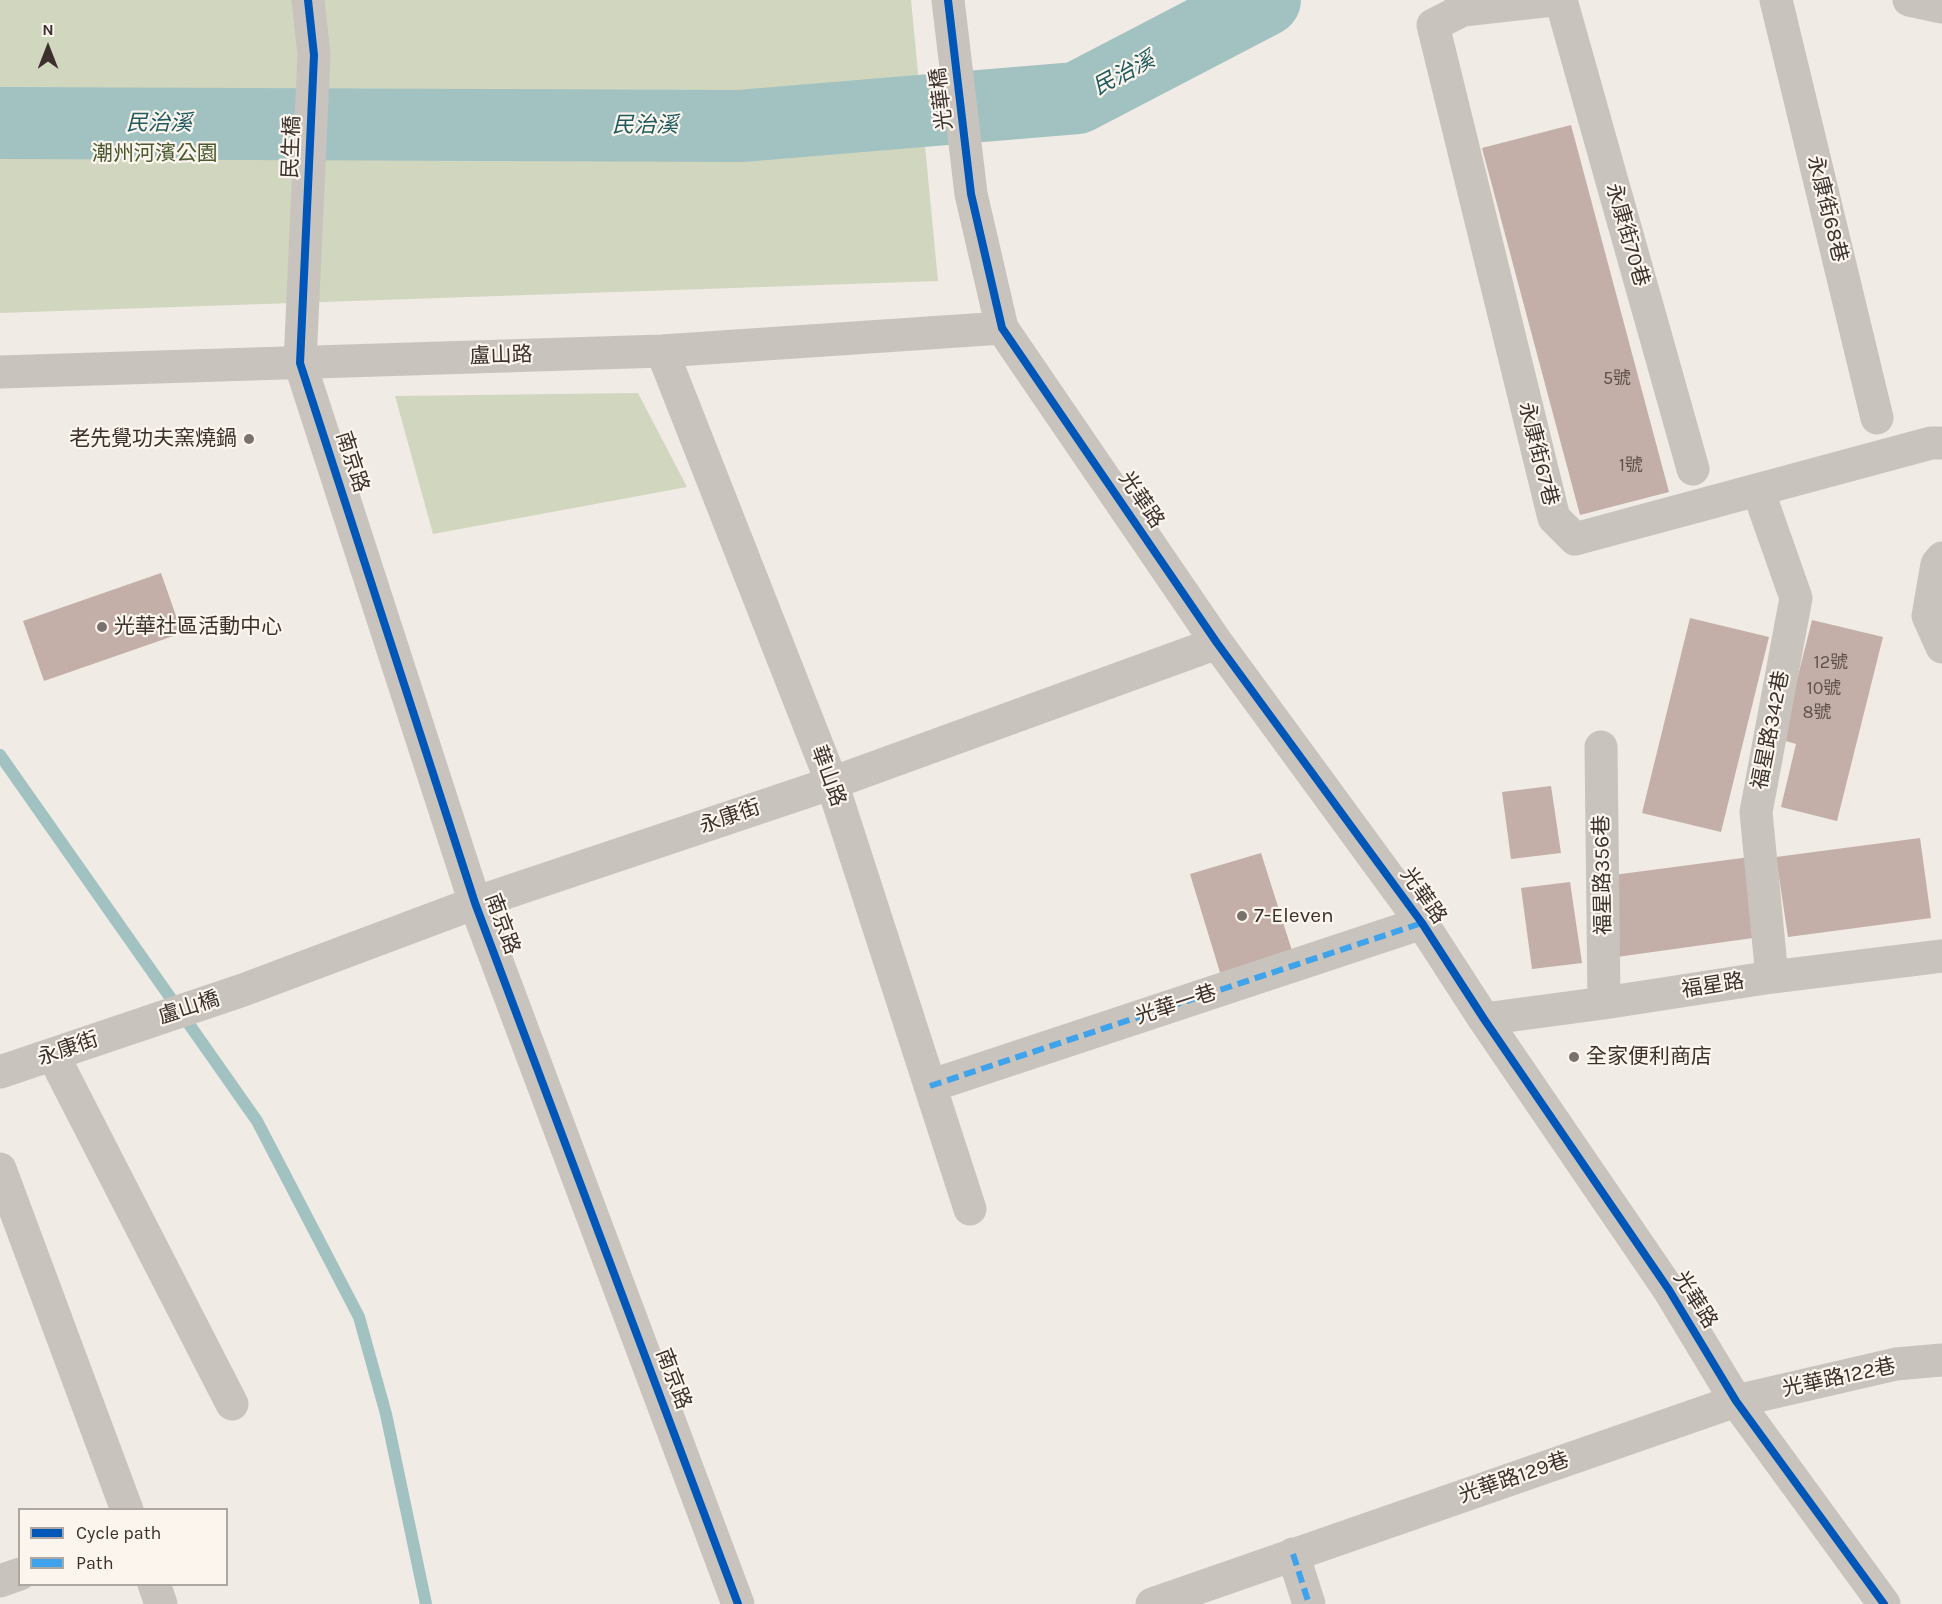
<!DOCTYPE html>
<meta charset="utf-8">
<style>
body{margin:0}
#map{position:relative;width:1942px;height:1604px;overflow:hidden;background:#f0ebe5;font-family:Karla,sans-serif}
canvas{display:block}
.legend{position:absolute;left:18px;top:1508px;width:210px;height:78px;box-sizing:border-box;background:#fbf5ee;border:2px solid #aea6a0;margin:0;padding:8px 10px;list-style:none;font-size:18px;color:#3b302b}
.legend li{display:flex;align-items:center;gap:12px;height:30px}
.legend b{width:30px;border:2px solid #aea6a0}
.north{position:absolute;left:18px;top:18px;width:60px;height:60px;-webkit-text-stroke:4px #fbf5ee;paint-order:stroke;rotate:0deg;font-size:16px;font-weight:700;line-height:24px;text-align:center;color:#3b302b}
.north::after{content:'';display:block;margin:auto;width:21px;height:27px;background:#3b302b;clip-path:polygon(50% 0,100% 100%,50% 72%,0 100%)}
</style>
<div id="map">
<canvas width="1942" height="1604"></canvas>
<ul class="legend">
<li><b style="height:8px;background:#0057b8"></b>Cycle path</li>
<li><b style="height:8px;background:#3fa3eb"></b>Path</li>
</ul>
<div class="north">N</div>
</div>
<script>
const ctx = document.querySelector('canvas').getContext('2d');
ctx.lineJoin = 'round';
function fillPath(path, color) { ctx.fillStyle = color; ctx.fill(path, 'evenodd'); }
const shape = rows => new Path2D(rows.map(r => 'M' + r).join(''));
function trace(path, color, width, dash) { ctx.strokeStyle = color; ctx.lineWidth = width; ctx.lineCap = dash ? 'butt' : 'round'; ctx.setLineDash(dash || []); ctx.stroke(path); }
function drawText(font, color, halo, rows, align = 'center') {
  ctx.font = font + ' Karla,"Noto Sans TC",sans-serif'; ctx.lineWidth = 4.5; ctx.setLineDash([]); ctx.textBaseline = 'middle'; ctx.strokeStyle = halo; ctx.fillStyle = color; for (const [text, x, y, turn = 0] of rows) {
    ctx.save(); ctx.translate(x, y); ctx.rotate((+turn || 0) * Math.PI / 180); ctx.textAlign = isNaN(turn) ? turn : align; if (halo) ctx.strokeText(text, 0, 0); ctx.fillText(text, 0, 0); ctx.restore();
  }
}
fillPath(shape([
 [0,0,911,0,938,281,0,313],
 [638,393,687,487,433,534,395,396]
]), '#d1d6bf');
trace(shape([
 [0,755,257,1121,359,1317,386,1414,426,1604]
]), '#a1c2c1', 12);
trace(shape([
 [0,123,740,126,1077,98,1265,0]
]), '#a1c2c1', 72);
fillPath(shape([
 [1571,125,1669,492,1580,515,1482,148],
 [161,573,182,633,44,681,23,621],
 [1690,618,1769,637,1721,832,1642,813],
 [1812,620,1883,637,1837,821,1781,807,1796,744,1782,740],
 [1551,786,1561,853,1511,859,1502,792],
 [1920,838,1931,918,1788,937,1776,857],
 [1261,853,1294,957,1222,979,1190,874],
 [1750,857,1760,937,1617,957,1606,876],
 [1570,882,1582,963,1532,969,1521,888]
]), '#c3afa7');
trace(shape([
 [308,0,314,55,300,363,475,903,738,1604],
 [948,0,971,194,1002,328,1217,643,1422,923,1484,1019,1669,1290,1736,1401,1884,1604],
 [1461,0,1463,10,1553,0],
 [1561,0,1693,469],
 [1776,0,1877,418],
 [1909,0,1942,7],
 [1463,10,1433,25,1554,518,1575,539,1931,443,1942,443],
 [662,351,832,783,970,1209],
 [0,372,662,351,1002,328],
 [1758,490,1796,598,1756,812,1772,977],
 [1942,558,1937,564,1928,616,1942,647],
 [1601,747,1604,1003],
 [1484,1019,1604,1003,1772,977,1942,956],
 [53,1055,232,1404],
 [0,1072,243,990,475,903,832,783,1217,643],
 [930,1086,1422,923],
 [0,1169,127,1510],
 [1293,1554,1309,1604],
 [0,1581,20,1574],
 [154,1584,161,1604],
 [1152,1604,1736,1401,1896,1364,1942,1360]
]), '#c9c3be', 33);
trace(shape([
 [930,1086,1422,923],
 [1293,1554,1309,1604]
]), '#3fa3eb', 6, [12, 6]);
trace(shape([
 [308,0,314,55,300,363,475,903,738,1604],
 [948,0,971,194,1002,328,1217,643,1422,923,1484,1019,1669,1290,1736,1401,1884,1604]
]), '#0057b8', 8);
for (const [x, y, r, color] of [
 [249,439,6,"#7a716c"],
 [102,627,6,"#7a716c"],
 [1242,916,6,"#7a716c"],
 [1574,1057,6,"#7a716c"]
]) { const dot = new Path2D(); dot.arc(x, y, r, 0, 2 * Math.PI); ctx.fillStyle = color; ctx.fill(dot); trace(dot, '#fbf5ee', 2); }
drawText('18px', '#5d504a', null, [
 ["5號",1617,379],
 ["1號",1631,466],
 ["12號",1831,663],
 ["10號",1824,689],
 ["8號",1817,713]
]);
drawText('21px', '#3b302b', '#fbf5ee', [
 ["光華橋",942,99,-97],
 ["民生橋",292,147,-88],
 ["永康街68巷",1827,209,76],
 ["永康街70巷",1627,235,74],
 ["盧山路",501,356,-2],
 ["永康街67巷",1538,454,76],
 ["南京路",352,462,72],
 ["光華路",1141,500,56],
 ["福星路342巷",1771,730,-79],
 ["華山路",828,776,70],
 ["永康街",730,817,-19],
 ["福星路356巷",1603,875,-91],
 ["光華路",1423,896,55],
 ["南京路",502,924,70],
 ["福星路",1713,986,-9],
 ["光華一巷",1176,1005,-18],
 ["盧山橋",189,1008,-18],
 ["永康街",68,1049,-19],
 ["光華路",1695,1300,58],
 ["光華路122巷",1839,1378,-12],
 ["南京路",673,1379,69],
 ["光華路129巷",1514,1478,-19]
]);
drawText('21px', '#4a5a2e', '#fbf5ee', [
 ["潮州河濱公園",155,154]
]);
drawText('21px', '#3b302b', '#fbf5ee', [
 ["老先覺功夫窯燒鍋",237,439,"right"],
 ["光華社區活動中心",114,627],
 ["7-Eleven",1254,916],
 ["全家便利商店",1586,1057]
], 'left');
drawText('italic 22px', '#1f5a5e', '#fbf5ee', [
 ["民治溪",1124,74,-28],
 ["民治溪",159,124],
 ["民治溪",645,126]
]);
</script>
